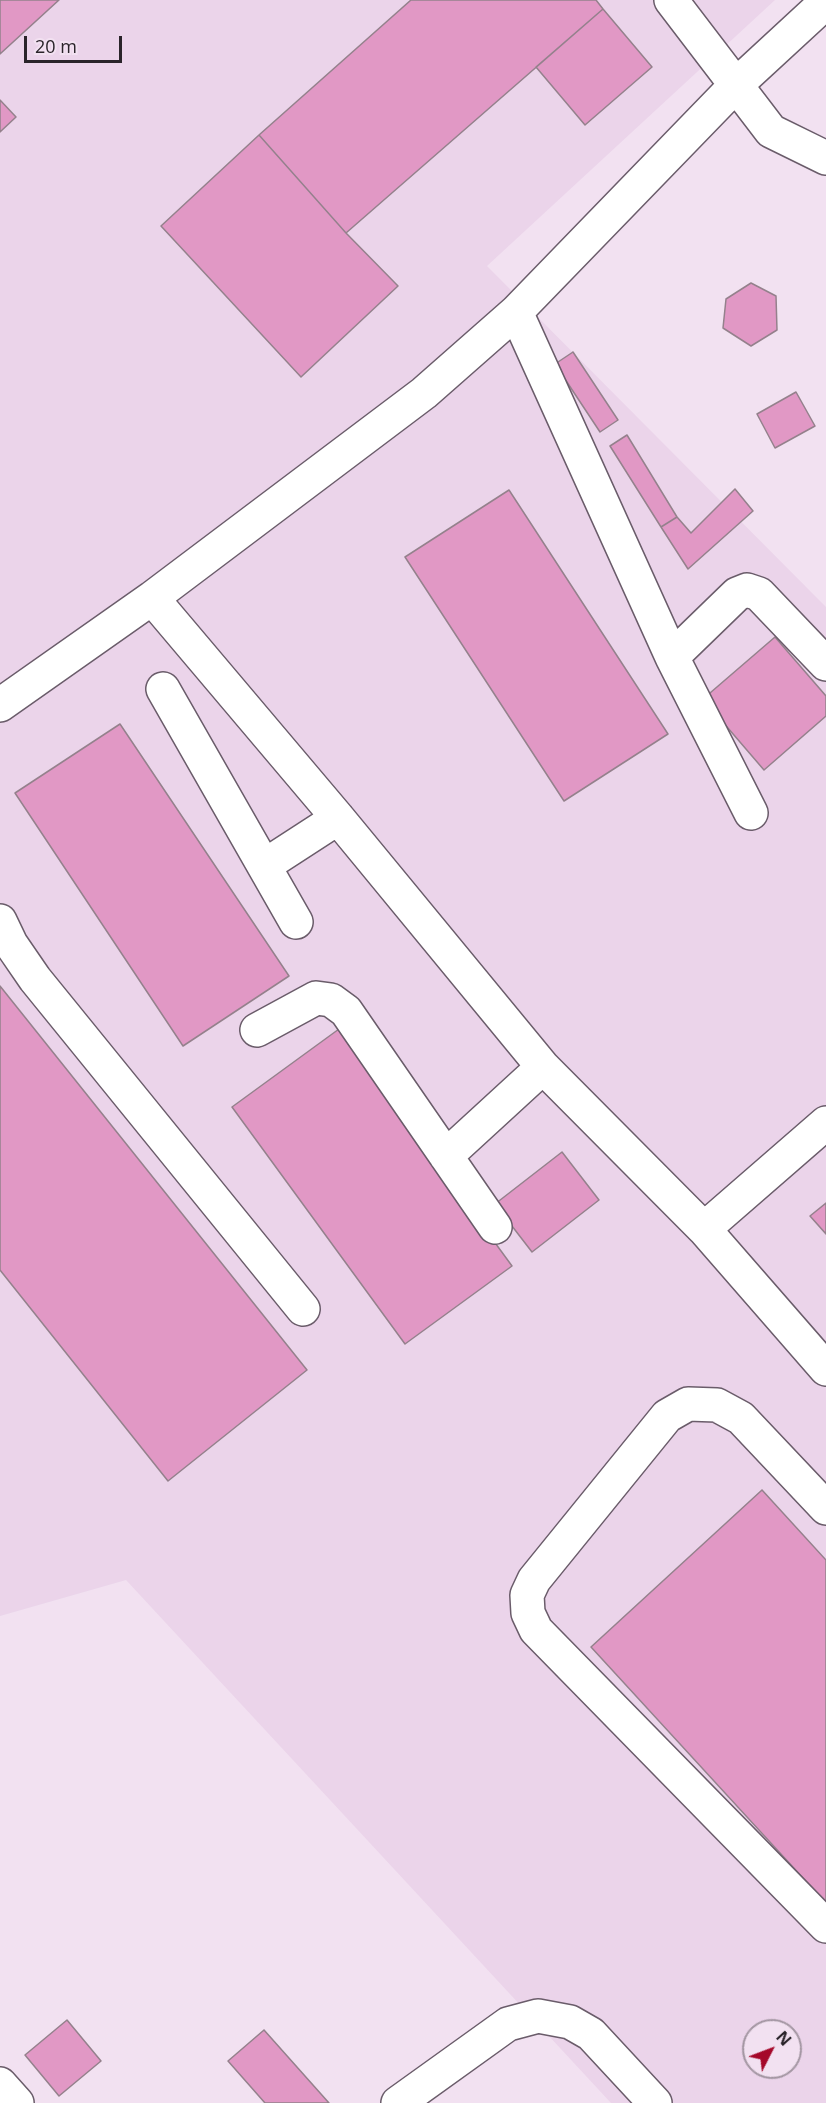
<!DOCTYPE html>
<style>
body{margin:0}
#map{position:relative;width:826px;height:2103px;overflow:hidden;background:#f2e1f1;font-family:"Open Sans",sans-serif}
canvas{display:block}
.north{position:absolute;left:742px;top:2019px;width:60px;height:60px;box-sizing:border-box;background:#f2e1f1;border:2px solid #a295a1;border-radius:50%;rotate:48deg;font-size:16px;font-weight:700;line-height:24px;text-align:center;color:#2a242a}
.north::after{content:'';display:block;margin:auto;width:21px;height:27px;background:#a5082a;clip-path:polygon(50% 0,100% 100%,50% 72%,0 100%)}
.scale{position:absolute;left:24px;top:36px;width:98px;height:27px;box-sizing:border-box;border:3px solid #2a242a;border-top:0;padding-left:8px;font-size:18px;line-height:21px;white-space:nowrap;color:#2a242a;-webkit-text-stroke:4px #f2e1f1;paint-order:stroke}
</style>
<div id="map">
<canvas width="826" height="2103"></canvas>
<div class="north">N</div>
<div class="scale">20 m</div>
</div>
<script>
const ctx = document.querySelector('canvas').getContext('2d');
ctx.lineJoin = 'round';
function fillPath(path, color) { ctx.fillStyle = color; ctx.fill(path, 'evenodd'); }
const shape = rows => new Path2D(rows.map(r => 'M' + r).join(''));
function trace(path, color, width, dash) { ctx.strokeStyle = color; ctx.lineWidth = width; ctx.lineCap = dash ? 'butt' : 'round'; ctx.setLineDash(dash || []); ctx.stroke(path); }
fillPath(shape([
 [0,0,775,0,487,266,826,607,826,2103,611,2103,126,1580,0,1616],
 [754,2031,790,2031,790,2067,754,2067]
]), '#ebd4ea');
const building = shape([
 [0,0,59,0,0,54,0,0],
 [411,0,596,0,603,9,346,233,259,135,411,0],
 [603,9,652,67,585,125,536,67,603,9],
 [0,100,16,117,0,132,0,100],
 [259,135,346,233,398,286,301,377,161,226,259,135],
 [751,283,776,296,777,330,751,346,723,328,726,299,751,283],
 [573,352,618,420,600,432,555,364,573,352],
 [796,392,815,426,775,448,757,414,796,392],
 [627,435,677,517,661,527,610,446,627,435],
 [735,489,753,511,688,569,661,527,677,517,691,533,735,489],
 [509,490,668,734,564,801,405,557,509,490],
 [775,637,826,696,826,716,764,770,703,699,775,637],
 [120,724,289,976,183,1046,15,793,120,724],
 [0,986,307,1370,168,1481,0,1270,0,986],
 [339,1029,512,1266,405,1344,232,1107,339,1029],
 [562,1152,599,1200,532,1252,495,1204,562,1152],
 [826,1203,826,1234,810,1216,826,1203],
 [762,1490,826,1560,826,1903,591,1647,762,1490],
 [67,2020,101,2061,59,2096,25,2055,67,2020],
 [264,2030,329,2103,265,2103,228,2061,264,2030]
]);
fillPath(building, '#e198c5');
trace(building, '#94818c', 1.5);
const minor = shape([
 [671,0,771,131,826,158],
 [516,312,672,657,751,813],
 [152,598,338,818,543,1067,704,1229,826,1369],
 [672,657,737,594,747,590,759,594,826,664],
 [163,689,296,922],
 [0,705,152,598,424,393,516,312,735,86,826,2],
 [264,866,338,818],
 [0,921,11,944,35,979,303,1309],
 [257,1030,316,998,331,1000,346,1011,495,1227],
 [446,1156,543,1067],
 [704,1229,826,1123],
 [826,1508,741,1418,717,1405,688,1404,667,1416,534,1580,527,1595,528,1613,536,1630,826,1926],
 [0,2084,17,2103],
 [398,2103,508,2024,538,2016,570,2022,591,2034,655,2103]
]);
trace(minor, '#6a5c6a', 36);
trace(minor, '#fff', 33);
</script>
